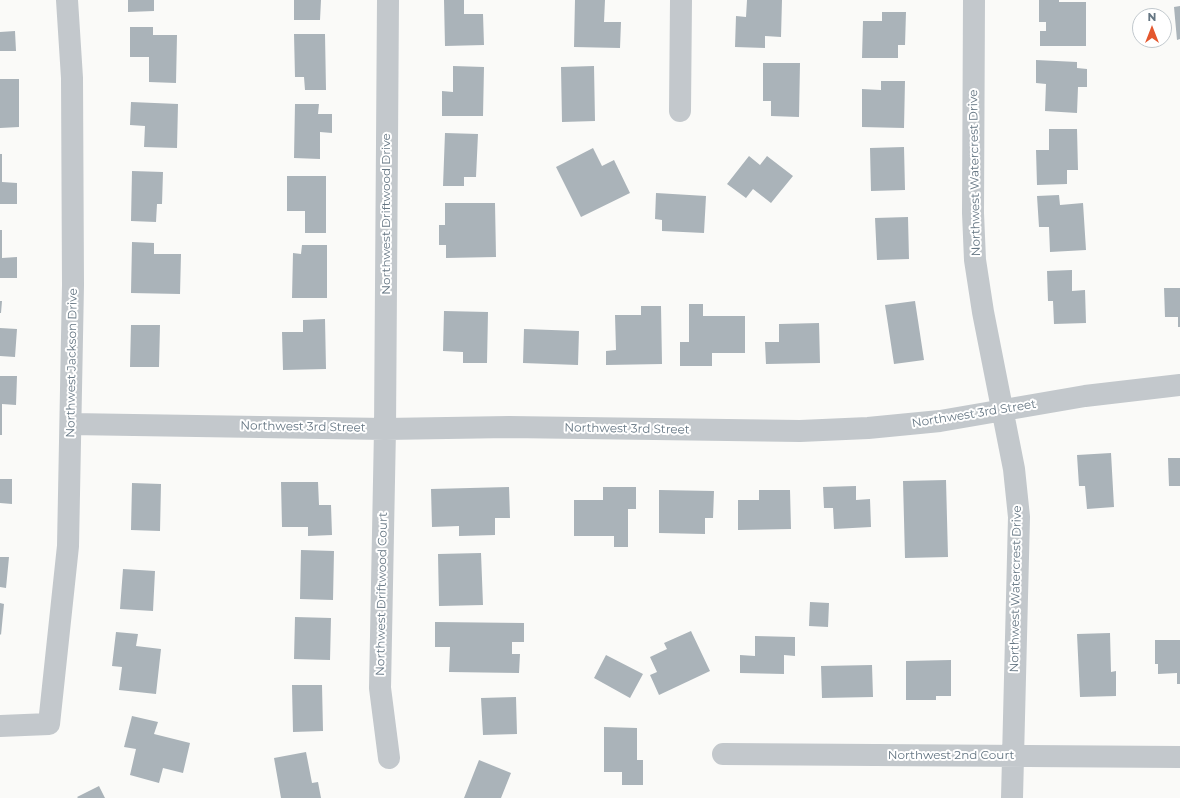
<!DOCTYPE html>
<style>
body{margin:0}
#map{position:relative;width:1180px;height:798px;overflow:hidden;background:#fafaf8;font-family:Montserrat,sans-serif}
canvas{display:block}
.north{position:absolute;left:1132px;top:8px;width:40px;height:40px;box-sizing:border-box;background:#fff;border:1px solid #c1c8cd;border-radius:50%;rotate:0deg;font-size:11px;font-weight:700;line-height:16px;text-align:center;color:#657683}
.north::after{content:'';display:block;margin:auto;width:14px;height:18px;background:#e4572e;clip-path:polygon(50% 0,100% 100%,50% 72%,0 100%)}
</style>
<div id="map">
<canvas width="1180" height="798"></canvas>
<div class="north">N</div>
</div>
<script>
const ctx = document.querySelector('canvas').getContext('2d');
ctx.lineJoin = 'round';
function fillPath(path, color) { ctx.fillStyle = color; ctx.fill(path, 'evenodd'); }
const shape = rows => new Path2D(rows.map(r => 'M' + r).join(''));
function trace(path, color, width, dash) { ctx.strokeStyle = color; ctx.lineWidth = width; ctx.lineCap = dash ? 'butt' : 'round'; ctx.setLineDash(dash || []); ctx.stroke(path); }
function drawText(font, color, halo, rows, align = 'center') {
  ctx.font = font + ' Montserrat,sans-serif'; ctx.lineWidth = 4; ctx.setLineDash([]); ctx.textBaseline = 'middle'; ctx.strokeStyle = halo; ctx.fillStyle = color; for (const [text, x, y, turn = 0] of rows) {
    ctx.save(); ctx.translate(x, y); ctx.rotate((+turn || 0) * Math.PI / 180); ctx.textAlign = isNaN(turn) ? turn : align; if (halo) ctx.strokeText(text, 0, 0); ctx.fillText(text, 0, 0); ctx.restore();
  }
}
fillPath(shape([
 [128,0,154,0,154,11,128,12],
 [294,0,321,0,320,20,294,20],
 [444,0,464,0,464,14,483,14,484,45,445,46],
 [575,0,605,0,604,22,621,22,620,48,574,47],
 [747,0,782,0,781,37,765,36,765,48,735,47,736,16,746,17],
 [1039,0,1059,0,1059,2,1086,2,1086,46,1040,46,1040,31,1046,31,1046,22,1039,22],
 [1180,6,1180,39,1177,40,1174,7],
 [882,12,906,12,905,45,898,45,898,58,862,58,863,21,882,21],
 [130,27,153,27,153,35,177,35,176,83,149,82,149,57,130,57],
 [15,31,16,51,0,51,0,32],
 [294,34,325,34,326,90,305,90,304,77,295,77],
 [1036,60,1077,62,1077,68,1087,69,1087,87,1078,87,1077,113,1045,111,1046,84,1036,83],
 [763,63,800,63,799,117,771,116,771,101,763,101],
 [453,66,484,67,483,116,442,116,442,91,453,92],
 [594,66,595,121,562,122,561,67],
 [0,79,19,79,19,127,0,128],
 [881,81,905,81,904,128,862,127,862,89,881,90],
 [131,102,178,104,177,148,144,147,145,126,130,125],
 [295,104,319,104,318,114,332,114,332,133,320,132,320,159,294,158],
 [1049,129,1077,129,1078,170,1067,170,1067,184,1037,185,1036,150,1049,150],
 [445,133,478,134,476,177,464,177,464,186,443,186],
 [904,147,905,190,871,191,870,148],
 [593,148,602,166,614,160,630,193,581,217,556,167],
 [0,154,2,154,2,182,17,183,17,204,0,204],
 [749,156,760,165,767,156,793,176,771,203,753,189,746,198,727,184],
 [132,171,163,172,162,204,157,204,156,222,131,221],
 [287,176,326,176,326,233,305,233,305,211,287,211],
 [656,193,706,196,704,233,662,231,662,220,655,219],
 [1059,195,1060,205,1083,203,1086,250,1050,252,1049,227,1039,227,1037,196],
 [445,203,495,203,496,257,446,258,446,245,439,245,439,225,445,225],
 [908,217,909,259,877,260,875,218],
 [0,230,2,230,2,258,17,257,17,278,0,278],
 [132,242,154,243,154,254,181,254,180,294,131,293],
 [302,245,327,245,327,298,292,298,293,253,301,254],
 [1072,270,1072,291,1085,290,1086,323,1054,324,1053,301,1048,301,1047,271],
 [1164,288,1180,288,1180,327,1178,327,1178,317,1165,317],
 [0,301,2,301,1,313,0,313],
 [915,301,924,360,894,364,885,305],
 [689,304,703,304,703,316,745,316,745,353,712,353,712,366,680,366,680,342,689,342],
 [641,306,661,306,662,364,606,365,606,351,616,350,615,315,641,315],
 [444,311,488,312,487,363,463,363,463,352,443,351],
 [325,319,326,369,283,370,282,332,303,332,303,320],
 [819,323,820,363,766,364,765,342,779,342,779,324],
 [131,325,160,325,159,367,130,367],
 [0,328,17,329,15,357,0,356],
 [524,329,579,331,578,365,523,363],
 [0,376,17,376,16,405,2,404,2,435,0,435],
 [1111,453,1114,507,1087,509,1085,486,1079,486,1077,455],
 [1168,458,1180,458,1180,486,1169,486],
 [0,479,12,479,12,504,0,503],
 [946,480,948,557,905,558,903,481],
 [281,482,318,482,319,505,331,505,332,535,308,536,308,527,282,527],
 [132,483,161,484,160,531,131,530],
 [856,486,856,500,870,499,871,527,834,529,833,508,824,508,823,487],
 [509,487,510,518,495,518,495,535,459,536,459,526,432,527,431,489],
 [603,487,636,487,636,509,628,509,628,547,614,547,614,536,574,536,574,500,603,500],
 [659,490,714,491,713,518,705,518,705,534,659,533],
 [759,490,790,490,791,529,738,530,738,500,759,500],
 [301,550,334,551,333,600,300,599],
 [481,553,483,605,439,606,438,554],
 [0,557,9,557,6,588,0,587],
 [123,569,155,571,153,611,120,609],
 [810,602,829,603,828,627,809,626],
 [0,603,4,604,1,635,0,634],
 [295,617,331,618,330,660,294,659],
 [435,622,524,623,524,642,512,642,512,654,520,654,519,673,449,672,450,647,435,647],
 [691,631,710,671,659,695,650,675,657,672,650,657,667,649,664,643],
 [116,632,138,634,136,646,161,649,156,694,119,690,122,667,112,666],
 [1110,633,1111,672,1116,671,1116,696,1080,697,1077,634],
 [755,636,795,637,795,656,784,655,784,674,740,673,740,655,755,656],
 [1155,640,1180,640,1180,684,1177,684,1177,673,1158,674,1158,664,1155,664],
 [606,655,643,674,630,698,594,678],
 [951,660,951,696,936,696,936,700,906,700,906,661],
 [872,665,873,697,822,698,821,666],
 [292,685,322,685,323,731,293,732],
 [516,697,517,734,483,735,481,698],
 [132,716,158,722,154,734,190,743,183,773,163,768,159,783,130,775,136,749,124,747],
 [604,727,637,728,637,760,643,760,643,785,622,785,622,772,604,772],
 [306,752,312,783,318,782,321,798,281,798,274,758],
 [479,760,511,773,501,798,464,798],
 [99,786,105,798,78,798,77,797]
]), '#aab3b9');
trace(shape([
 [388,0,385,429,380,688,389,758],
 [974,0,973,213,975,260,983,312,1014,469,1019,517,1012,798],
 [680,111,681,0],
 [71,424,385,429,509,427,800,431,868,428,940,421,1085,396,1180,385],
 [0,726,49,724,68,546,73,285,72,78,67,0],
 [723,754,1180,757]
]), '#c3c8cc', 22);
drawText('12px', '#657683', '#fff', [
 ["Northwest Watercrest Drive",975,173,-91],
 ["Northwest Driftwood Drive",386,214,-90],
 ["Northwest Jackson Drive",72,363,-89],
 ["Northwest 3rd Street",974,414,-9],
 ["Northwest 3rd Street",303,427,1],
 ["Northwest 3rd Street",627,429,1],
 ["Northwest Watercrest Drive",1016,589,-89],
 ["Northwest Driftwood Court",382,594,-89],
 ["Northwest 2nd Court",951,755]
]);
</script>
